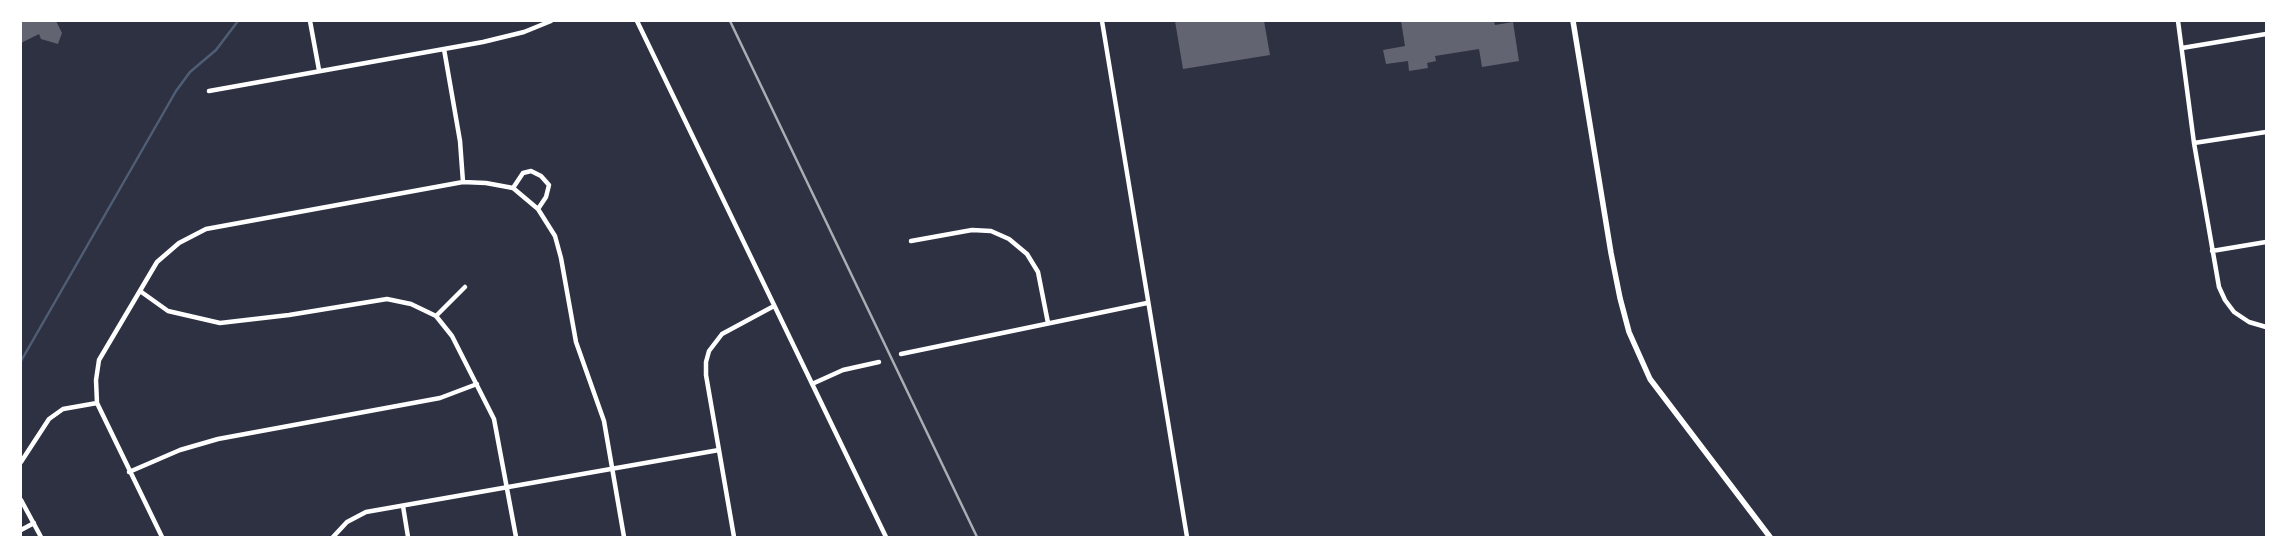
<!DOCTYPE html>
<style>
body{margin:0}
#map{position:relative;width:2287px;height:558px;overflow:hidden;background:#2d3142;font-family:"Archivo Narrow",sans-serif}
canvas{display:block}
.frame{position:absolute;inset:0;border:22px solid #fff;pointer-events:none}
</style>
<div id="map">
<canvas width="2287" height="558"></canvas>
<div class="frame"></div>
</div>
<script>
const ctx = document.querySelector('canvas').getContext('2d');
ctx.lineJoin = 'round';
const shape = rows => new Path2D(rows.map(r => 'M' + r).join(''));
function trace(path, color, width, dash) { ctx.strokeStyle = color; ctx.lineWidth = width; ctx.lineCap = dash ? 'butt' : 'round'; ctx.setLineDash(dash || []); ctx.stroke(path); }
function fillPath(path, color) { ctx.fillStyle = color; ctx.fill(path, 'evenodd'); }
trace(shape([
 [21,361,176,91,190,72,216,50,238,21]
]), '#4f5d75', 2.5);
fillPath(shape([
 [21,21,56,21,62,33,58,44,41,39,39,34,21,43],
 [1175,21,1264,21,1270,55,1183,69],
 [1401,21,1494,21,1495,25,1513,22,1519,61,1482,67,1479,49,1435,56,1436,61,1427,63,1428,68,1409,71,1408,61,1386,64,1383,50,1405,46]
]), '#626471');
trace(shape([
 [310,21,319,70],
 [637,21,886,537],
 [1102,21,1187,537],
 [2178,21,2194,143,2219,287,2225,300,2234,312,2249,322,2266,327],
 [2182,48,2266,34],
 [444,49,460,141,463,182],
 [209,91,483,42,524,32,551,21],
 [2194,143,2266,132],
 [513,188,523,173,531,171,541,176,549,185,546,197,538,209],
 [911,241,972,230,991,231,1009,239,1027,254,1038,272,1048,323],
 [2212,251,2266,242],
 [140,291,168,311,220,323,289,315,387,299,411,304,436,316,452,336,494,419,516,537],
 [436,316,465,287],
 [901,354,1147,303],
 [812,384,843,370,879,362],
 [21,462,49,419,63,409,97,403],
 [129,472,180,450,218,439,440,398,477,384],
 [21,500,41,537],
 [403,506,408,537],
 [21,530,34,523],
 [162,537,97,403,96,380,99,360,157,262,179,243,206,229,463,182,486,183,513,188,538,209,555,236,561,258,576,342,604,421,624,537],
 [333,537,347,522,366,512,719,450],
 [734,537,706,375,706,362,709,351,722,334,774,306]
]), '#fff', 4.5);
trace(shape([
 [1573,21,1611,253,1620,298,1629,332,1650,379,1770,537]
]), '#fff', 5.5);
trace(shape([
 [730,21,977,537]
]), '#abadb3', 2.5);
</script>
